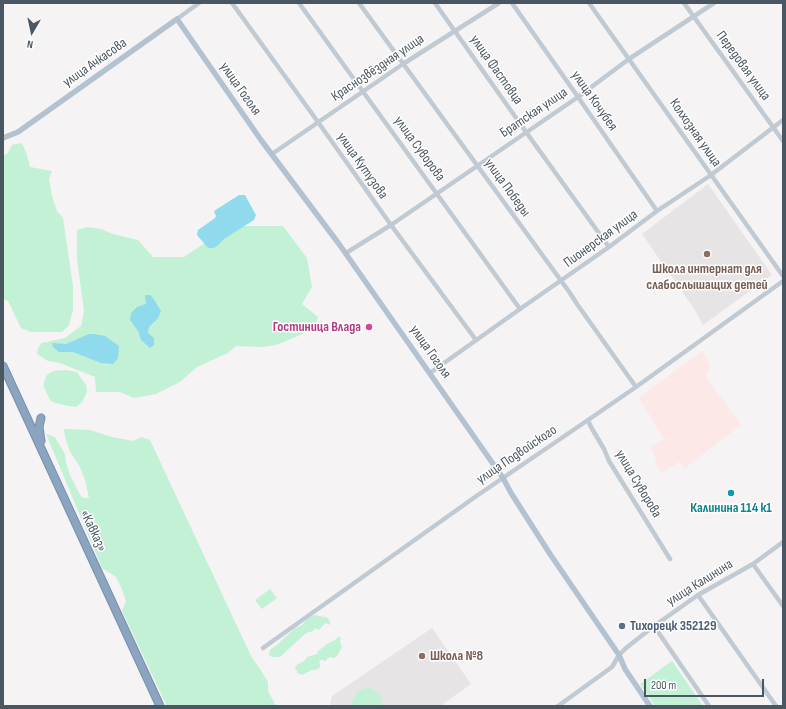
<!DOCTYPE html>
<meta charset="utf-8">
<style>
body{margin:0}
#map{position:relative;width:786px;height:709px;overflow:hidden;background:#f5f3f3;font-family:"Sofia Sans Condensed",sans-serif}
canvas{display:block}
.frame{position:absolute;inset:0;border:4px solid #4a5661;pointer-events:none}
.north{position:absolute;left:12px;top:12px;width:40px;height:40px;-webkit-text-stroke:3px #fff;paint-order:stroke;rotate:189deg;font-size:11px;font-weight:700;line-height:16px;text-align:center;color:#4a5661}
.north::after{content:'';display:block;margin:auto;width:14px;height:18px;background:#4a5661;clip-path:polygon(50% 0,100% 100%,50% 72%,0 100%)}
.scale{position:absolute;left:644px;top:679px;width:120px;height:18px;box-sizing:border-box;border:2px solid #4a5661;border-top:0;padding-left:5px;font-size:12px;line-height:14px;white-space:nowrap;color:#4a5661;-webkit-text-stroke:3px #fff;paint-order:stroke}
</style>
<div id="map">
<canvas width="786" height="709"></canvas>
<div class="frame"></div>
<div class="north">N</div>
<div class="scale">200 m</div>
</div>
<script>
const ctx = document.querySelector('canvas').getContext('2d');
ctx.lineJoin = 'round';
function fillPath(path, color) { ctx.fillStyle = color; ctx.fill(path, 'evenodd'); }
const shape = rows => new Path2D(rows.map(r => 'M' + r).join(''));
function trace(path, color, width, dash) { ctx.strokeStyle = color; ctx.lineWidth = width; ctx.lineCap = dash ? 'butt' : 'round'; ctx.setLineDash(dash || []); ctx.stroke(path); }
function drawText(font, color, halo, rows, align = 'center') {
  ctx.font = font + ' "Sofia Sans Condensed",sans-serif'; ctx.lineWidth = 3; ctx.setLineDash([]); ctx.textBaseline = 'middle'; ctx.strokeStyle = halo; ctx.fillStyle = color; for (const [text, x, y, turn = 0] of rows) {
    ctx.save(); ctx.translate(x, y); ctx.rotate((+turn || 0) * Math.PI / 180); ctx.textAlign = isNaN(turn) ? turn : align; if (halo) ctx.strokeText(text, 0, 0); ctx.fillText(text, 0, 0); ctx.restore();
  }
}
fillPath(shape([
 [708,184,772,275,703,325,695,310,642,234],
 [432,628,471,684,440,706,328,706,330,705,332,696]
]), '#e6e4e5');
fillPath(shape([
 [702,351,710,365,706,377,741,425,684,469,679,462,662,473,655,463,656,459,651,447,664,439,640,399,641,396]
]), '#fce8e6');
fillPath(shape([
 [22,143,26,152,30,167,52,171,49,179,52,196,57,211,63,218,73,286,73,310,69,325,62,332,31,332,21,328,8,301,3,299,3,156,8,153,12,145],
 [230,226,283,226,307,258,312,287,302,304,318,317,315,329,276,345,262,347,236,346,228,353,197,367,180,382,156,394,134,398,120,392,96,392,95,377,60,363,48,361,37,354,38,348,42,343,65,338,81,326,84,311,77,259,77,230,87,227,101,229,113,234,138,240,153,257,184,257],
 [66,370,77,372,86,385,87,392,82,402,76,407,69,406,55,403,50,400,44,387,44,382,47,375,53,371],
 [64,429,90,430,112,437,133,441,141,437,150,440,251,656,262,672,268,682,268,691,276,706,167,706,122,611,126,601,121,587,116,577,102,568,46,434,55,437,65,454,66,463,70,475,79,493,83,498,89,498,85,480,79,465,70,452,65,437],
 [270,589,277,598,262,609,255,600],
 [315,615,328,618,331,625,325,623,320,629,318,630,316,628,313,631,306,633,281,656,278,657,272,657,269,655,270,650,278,644,282,640,294,629,302,625,308,618],
 [339,636,341,638,340,642,342,647,337,656,334,658,330,657,327,659,326,661,321,660,319,660,320,664,320,667,316,670,312,670,302,675,297,673,297,671,295,668,297,665,304,661,307,657,317,654,318,651,327,644,335,640],
 [672,661,703,706,655,706,640,684],
 [367,688,373,689,379,694,382,701,382,706,351,706,354,697,356,693,360,690]
]), '#c3f1d5');
fillPath(shape([
 [239,195,245,195,256,215,254,220,224,239,218,245,214,248,208,248,197,235,198,230,215,218,216,216,214,211],
 [145,295,150,295,153,298,161,311,158,318,149,327,148,333,154,338,154,345,150,348,141,340,138,331,130,320,131,313,137,307,146,304],
 [89,334,94,334,105,336,119,346,118,358,113,364,101,363,73,352,59,352,53,347,52,343,66,344]
]), '#90daee');
const highway = shape([
 [3,366,160,706],
 [41,441,39,427,41,418]
]);
trace(highway, '#7690ad', 9);
trace(shape([
 [232,3,318,122,391,225,476,340],
 [299,3,520,309],
 [359,3,570,293,577,304,636,387],
 [435,3,526,132,609,247],
 [512,3,578,97,657,211],
 [589,3,783,276],
 [684,3,783,141],
 [177,19,199,3],
 [272,154,403,64,499,3],
 [346,253,391,225,578,97,629,59,714,3],
 [430,373,520,309,609,247,657,211,711,175,783,120],
 [588,420,591,427,604,449,609,461,670,559],
 [753,564,783,606],
 [698,595,776,706],
 [654,626,709,706],
 [263,648,475,497,588,420,636,387,783,281],
 [558,706,612,667,619,655,626,648,654,626,698,595,753,564,783,542]
]), '#c1cad2', 4.5);
trace(shape([
 [3,138,18,132,177,19,261,140,339,244,503,478,511,493,550,554,619,655,625,669,650,706]
]), '#b3c2d1', 5.5);
trace(highway, '#8ba5c1', 7);
for (const [x, y, r, color] of [
 [707,254,4,"#8d6e63"],
 [369,327,4,"#d1479c"],
 [731,493,4,"#0f9aa8"],
 [622,626,4,"#5c6f8a"],
 [422,656,4,"#8d6e63"]
]) { const dot = new Path2D(); dot.arc(x, y, r, 0, 2 * Math.PI); ctx.fillStyle = color; ctx.fill(dot); trace(dot, '#fff', 1.5); }
drawText('14px', '#4a5661', '#fff', [
 ["улица Ачкасова",95,63,-35],
 ["Передовая улица",743,66,54],
 ["Краснозвёздная улица",378,68,-34],
 ["улица Фастовца",496,70,55],
 ["улица Гоголя",240,89,55],
 ["улица Кочубея",594,101,55],
 ["Братская улица",534,113,-34],
 ["Колхозная улица",695,133,55],
 ["улица Суворова",419,149,54],
 ["улица Кутузова",362,166,55],
 ["улица Победы",507,188,54],
 ["Пионерская улица",601,239,-36],
 ["улица Гоголя",430,352,55],
 ["улица Подвойского",517,455,-34],
 ["улица Суворова",638,484,59],
 ["«Кавказ»",93,531,65],
 ["улица Калинина",700,583,-32]
]);
drawText('bold 14px', '#785e54', '#fff', [
 ["Школа интернат для",707,269],
 ["слабослышащих детей",707,285],
 ["Школа №8",430,656,"left"]
]);
drawText('bold 14px', '#b23c85', '#fff', [
 ["Гостиница Влада",361,327]
], 'right');
drawText('bold 14px', '#0d838f', '#fff', [
 ["Калинина 114 к1",731,508]
]);
drawText('bold 14px', '#4e5e75', '#fff', [
 ["Тихорецк 352129",630,626]
], 'left');
</script>
